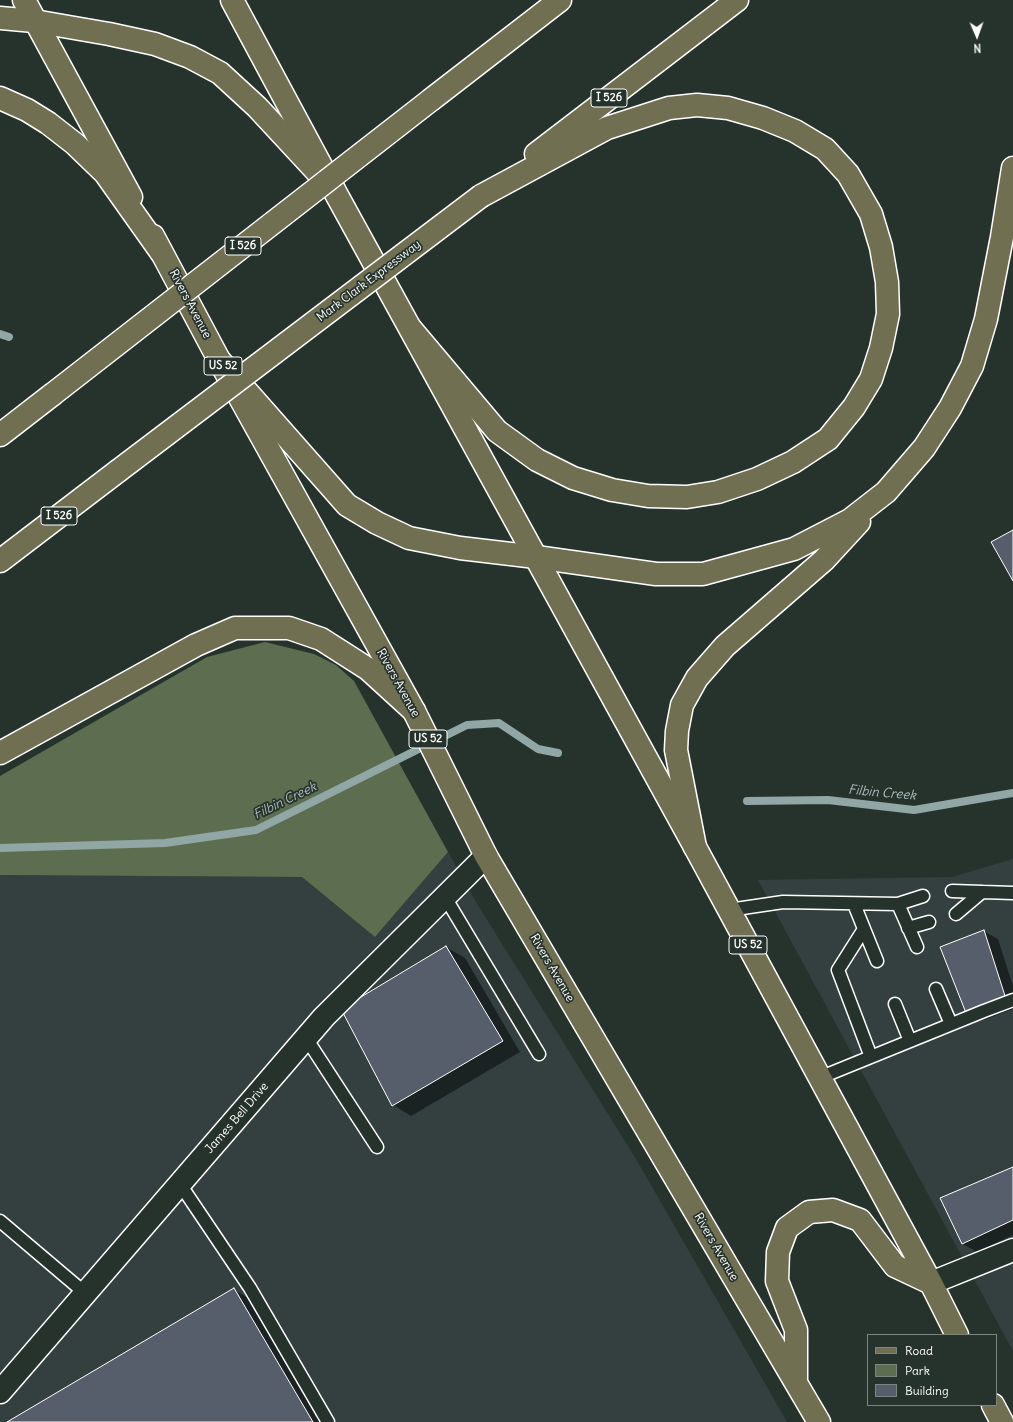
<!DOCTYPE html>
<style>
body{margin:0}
#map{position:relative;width:1013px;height:1422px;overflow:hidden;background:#26332d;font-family:Delius,sans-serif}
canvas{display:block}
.legend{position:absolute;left:867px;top:1334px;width:130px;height:72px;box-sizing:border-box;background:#26332d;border:1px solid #7d8581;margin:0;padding:5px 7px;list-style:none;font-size:12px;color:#fff}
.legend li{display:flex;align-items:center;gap:8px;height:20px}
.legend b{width:20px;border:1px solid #7d8581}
.north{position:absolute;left:957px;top:16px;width:40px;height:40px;-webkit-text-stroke:3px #26332d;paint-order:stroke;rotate:178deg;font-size:11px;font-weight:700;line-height:16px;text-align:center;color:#fff}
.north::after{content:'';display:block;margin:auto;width:14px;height:18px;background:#fff;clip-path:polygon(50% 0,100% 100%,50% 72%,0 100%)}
</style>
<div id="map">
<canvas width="1013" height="1422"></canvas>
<ul class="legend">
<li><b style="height:5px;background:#716f52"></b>Road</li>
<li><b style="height:11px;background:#5d6d4f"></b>Park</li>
<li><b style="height:11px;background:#565e6b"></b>Building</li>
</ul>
<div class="north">N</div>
</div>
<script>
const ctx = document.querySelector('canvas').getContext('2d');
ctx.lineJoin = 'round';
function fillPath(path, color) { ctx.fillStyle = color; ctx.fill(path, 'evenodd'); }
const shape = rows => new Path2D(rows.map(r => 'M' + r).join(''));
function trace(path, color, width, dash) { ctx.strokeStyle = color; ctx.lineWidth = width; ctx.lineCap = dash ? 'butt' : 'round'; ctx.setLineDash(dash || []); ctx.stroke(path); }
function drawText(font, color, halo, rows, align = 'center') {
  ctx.font = font + ' Delius,sans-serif'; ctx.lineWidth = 3.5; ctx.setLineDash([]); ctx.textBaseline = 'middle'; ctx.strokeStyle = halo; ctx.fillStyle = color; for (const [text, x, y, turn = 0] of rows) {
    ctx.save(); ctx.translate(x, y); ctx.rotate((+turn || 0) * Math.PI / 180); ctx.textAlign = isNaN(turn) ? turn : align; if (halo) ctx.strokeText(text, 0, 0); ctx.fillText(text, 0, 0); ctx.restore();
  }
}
fillPath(shape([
 [448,852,479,907,636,1159,787,1422,0,1422,0,875,302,877,375,937],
 [1013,859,1013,1351,758,880,952,877]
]), '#344040');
fillPath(shape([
 [265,642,314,654,336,665,354,681,448,852,375,937,302,877,0,875,0,776,207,657]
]), '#5d6d4f');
fillPath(shape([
 [983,931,998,939,1013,986,1013,1009,981,1021,966,1012],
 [446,947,465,958,520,1052,411,1116,393,1105],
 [1013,1169,1013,1235,977,1252,963,1244,941,1198],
 [234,1290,252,1300,325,1422,9,1422]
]), '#0007');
trace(shape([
 [0,334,9,337],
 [747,801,828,800,914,810,1013,793],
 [0,848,165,843,256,830,467,725,499,723,538,749,558,753]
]), '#91a7a6', 8);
const building = shape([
 [1013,530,1013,581,991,542,1013,530],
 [984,930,1006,999,966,1013,940,947,984,930],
 [446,946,503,1041,392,1106,341,1009,446,946],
 [1013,1167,1013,1220,962,1244,940,1198,1013,1167],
 [234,1288,313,1422,7,1422,234,1288]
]);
fillPath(building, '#565e6b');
trace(building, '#fff', 1);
const service = shape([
 [952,891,1013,893],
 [445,897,539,1054],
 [854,904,877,961],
 [898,904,917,947],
 [729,910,783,902,898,904,923,896],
 [956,914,982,892],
 [908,928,929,922],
 [864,929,838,970,871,1057],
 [936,989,951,1024],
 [895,1004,910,1041],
 [306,1038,377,1147],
 [819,1078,984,1011,1013,1000],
 [180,1184,250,1288,328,1422],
 [0,1221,85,1293]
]);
const minor = shape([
 [931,1283,1013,1250],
 [0,1392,324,1017,486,856]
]);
const primary = shape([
 [24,0,131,197],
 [232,0,334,190,695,847,931,1283,957,1335],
 [153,236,219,360,414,711,486,856,819,1422],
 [796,1382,796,1330,777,1281,778,1252,787,1228,809,1212,833,1210,860,1220,895,1266,931,1283],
 [993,1405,1002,1422]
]);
const motorway = shape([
 [0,18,34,21,109,34,155,44,190,57,220,73,257,107,334,190],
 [0,98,27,110,48,123,75,144,105,173,161,252],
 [432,99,560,0],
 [536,154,737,0],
 [411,329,497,431,537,460,573,478,612,490,648,496,687,497,718,492,757,479,793,462,828,439,854,407,871,379,881,348,888,314,887,282,881,247,871,214,848,174,825,149,795,131,763,118,728,108,697,105,669,108,607,128,481,196],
 [219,360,347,505,377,523,409,538,460,548,536,557,656,574,703,574,794,549,850,520,886,492,924,448,950,408,972,366,986,319,1002,237,1013,168],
 [0,435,53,394],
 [0,561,118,471],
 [0,753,196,645,235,628,289,628,321,639,368,669,414,711],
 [695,847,676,750,677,731,682,705,697,678,725,646,824,560,859,522]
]);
trace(service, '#fff', 15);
trace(minor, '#fff', 25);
trace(primary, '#fff', 25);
trace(motorway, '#fff', 25);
trace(service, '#26332d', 12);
trace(minor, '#26332d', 22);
trace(primary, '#716f52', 22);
trace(motorway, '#716f52', 22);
const motorwayBridge = shape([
 [53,394,432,99],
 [118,471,481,196]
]);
trace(motorwayBridge, '#fff', 25, []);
trace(motorwayBridge, '#716f52', 22);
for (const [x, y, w] of [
 [609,98,36],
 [243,246,36],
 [223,366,38],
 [59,516,36],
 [428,739,38],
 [748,945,38]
]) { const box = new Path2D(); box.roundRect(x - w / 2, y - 9, w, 18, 3); ctx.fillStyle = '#26332d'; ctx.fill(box); trace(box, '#fff', 1); }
drawText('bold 11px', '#fff', null, [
 ["I 526",609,98],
 ["I 526",243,246],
 ["US 52",223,366],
 ["I 526",59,516],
 ["US 52",428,739],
 ["US 52",748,945]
]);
drawText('12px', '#fff', '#26332d', [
 ["Mark Clark Expressway",369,281,-37],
 ["Rivers Avenue",190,304,62],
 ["Rivers Avenue",398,683,61],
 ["Rivers Avenue",552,968,60],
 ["James Bell Drive",237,1118,-49],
 ["Rivers Avenue",716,1247,60]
]);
drawText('italic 13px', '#adbdbc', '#26332d', [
 ["Filbin Creek",882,793,5],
 ["Filbin Creek",285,801,-26]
]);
</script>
